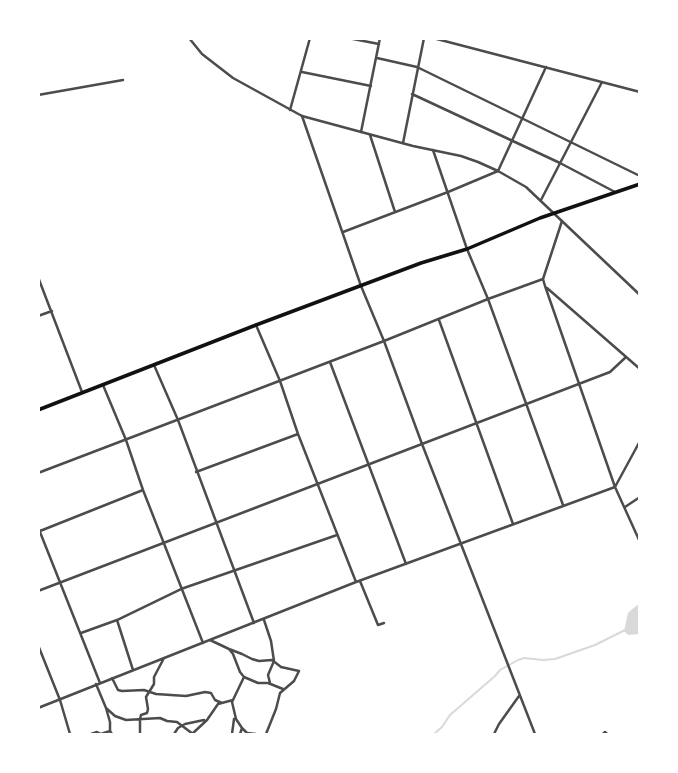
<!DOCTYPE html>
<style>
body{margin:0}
#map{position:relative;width:678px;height:773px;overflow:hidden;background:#fff;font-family:Georgia,serif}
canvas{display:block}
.frame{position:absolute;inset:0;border:40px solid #fff;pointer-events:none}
</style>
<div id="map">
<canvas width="678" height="773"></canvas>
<div class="frame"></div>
</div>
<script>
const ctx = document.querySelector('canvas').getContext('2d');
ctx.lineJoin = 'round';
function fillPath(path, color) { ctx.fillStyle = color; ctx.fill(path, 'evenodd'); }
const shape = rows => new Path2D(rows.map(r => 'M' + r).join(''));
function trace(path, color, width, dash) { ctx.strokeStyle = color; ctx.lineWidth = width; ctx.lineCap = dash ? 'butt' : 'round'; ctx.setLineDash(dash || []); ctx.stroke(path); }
fillPath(shape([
 [639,604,639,634,628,635,624,631,628,613,631,610]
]), '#d9d9d9');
trace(shape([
 [434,734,442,727,450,715,495,676,500,670,518,660,524,658,543,660,555,659,595,645,625,630]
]), '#d9d9d9', 2);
trace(shape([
 [348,38,379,44],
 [433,38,640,92],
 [377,58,417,67,640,176],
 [302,72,371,86],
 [412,94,560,163,615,192],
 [38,95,123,80],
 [290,110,310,38],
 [302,116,361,286,384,341,422,444,535,734],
 [361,132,380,38],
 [370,135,395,212],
 [403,143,424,38],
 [433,150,467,249,488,299,563,505],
 [541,200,602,82],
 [562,221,543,279,545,286,615,487,640,542],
 [343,232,448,192,498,171,546,67],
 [38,277,82,392],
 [547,288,640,369],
 [38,316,52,311],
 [439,320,513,524],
 [256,325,280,381,298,434,356,582],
 [330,362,406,564],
 [154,365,178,420,254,623],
 [103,385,126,440,143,490,203,643],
 [196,472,298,434],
 [38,473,384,341,488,299,543,279],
 [625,507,640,497],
 [38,527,100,683],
 [40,531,143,490],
 [360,581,378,625,384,623],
 [38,591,610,372,626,357],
 [117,620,133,670],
 [264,620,271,641,274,661,268,675,270,683],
 [81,633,117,620,181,589,337,535],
 [210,640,229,649,233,654,240,672,244,677,258,683,268,683,283,689],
 [38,645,60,700,70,734],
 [229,649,242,654,252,659,259,661,272,660,281,667,299,671,294,681,280,693,276,709,266,734],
 [112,678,118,690,122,691,144,690,156,694,186,696,205,692,211,693,215,700,222,703],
 [96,684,106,708,115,716,126,720,160,718,167,721,177,722,193,734],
 [38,708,356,582,615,487,640,441],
 [106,708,110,722,110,731,112,734],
 [242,728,247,733,256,734],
 [91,734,97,732,101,734,110,731],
 [140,734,140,719,141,715,147,713,148,709,146,697,154,684,154,677,164,658],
 [174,734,178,728,185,724,204,720],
 [192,734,207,720,218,704,233,700],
 [232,734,234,719],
 [240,734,242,728,236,719,232,702,244,677],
 [494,734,499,724,519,696],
 [603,734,605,732,607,734]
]), '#4c4c4c', 2.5);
trace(shape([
 [189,38,202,54,233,78,302,116,413,146,461,156,478,162,498,171,526,187,640,295]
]), '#4c4c4c', 2.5);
trace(shape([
 [38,410,256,325,421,263,467,249,540,218,640,184]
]), '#111', 3.5);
</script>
